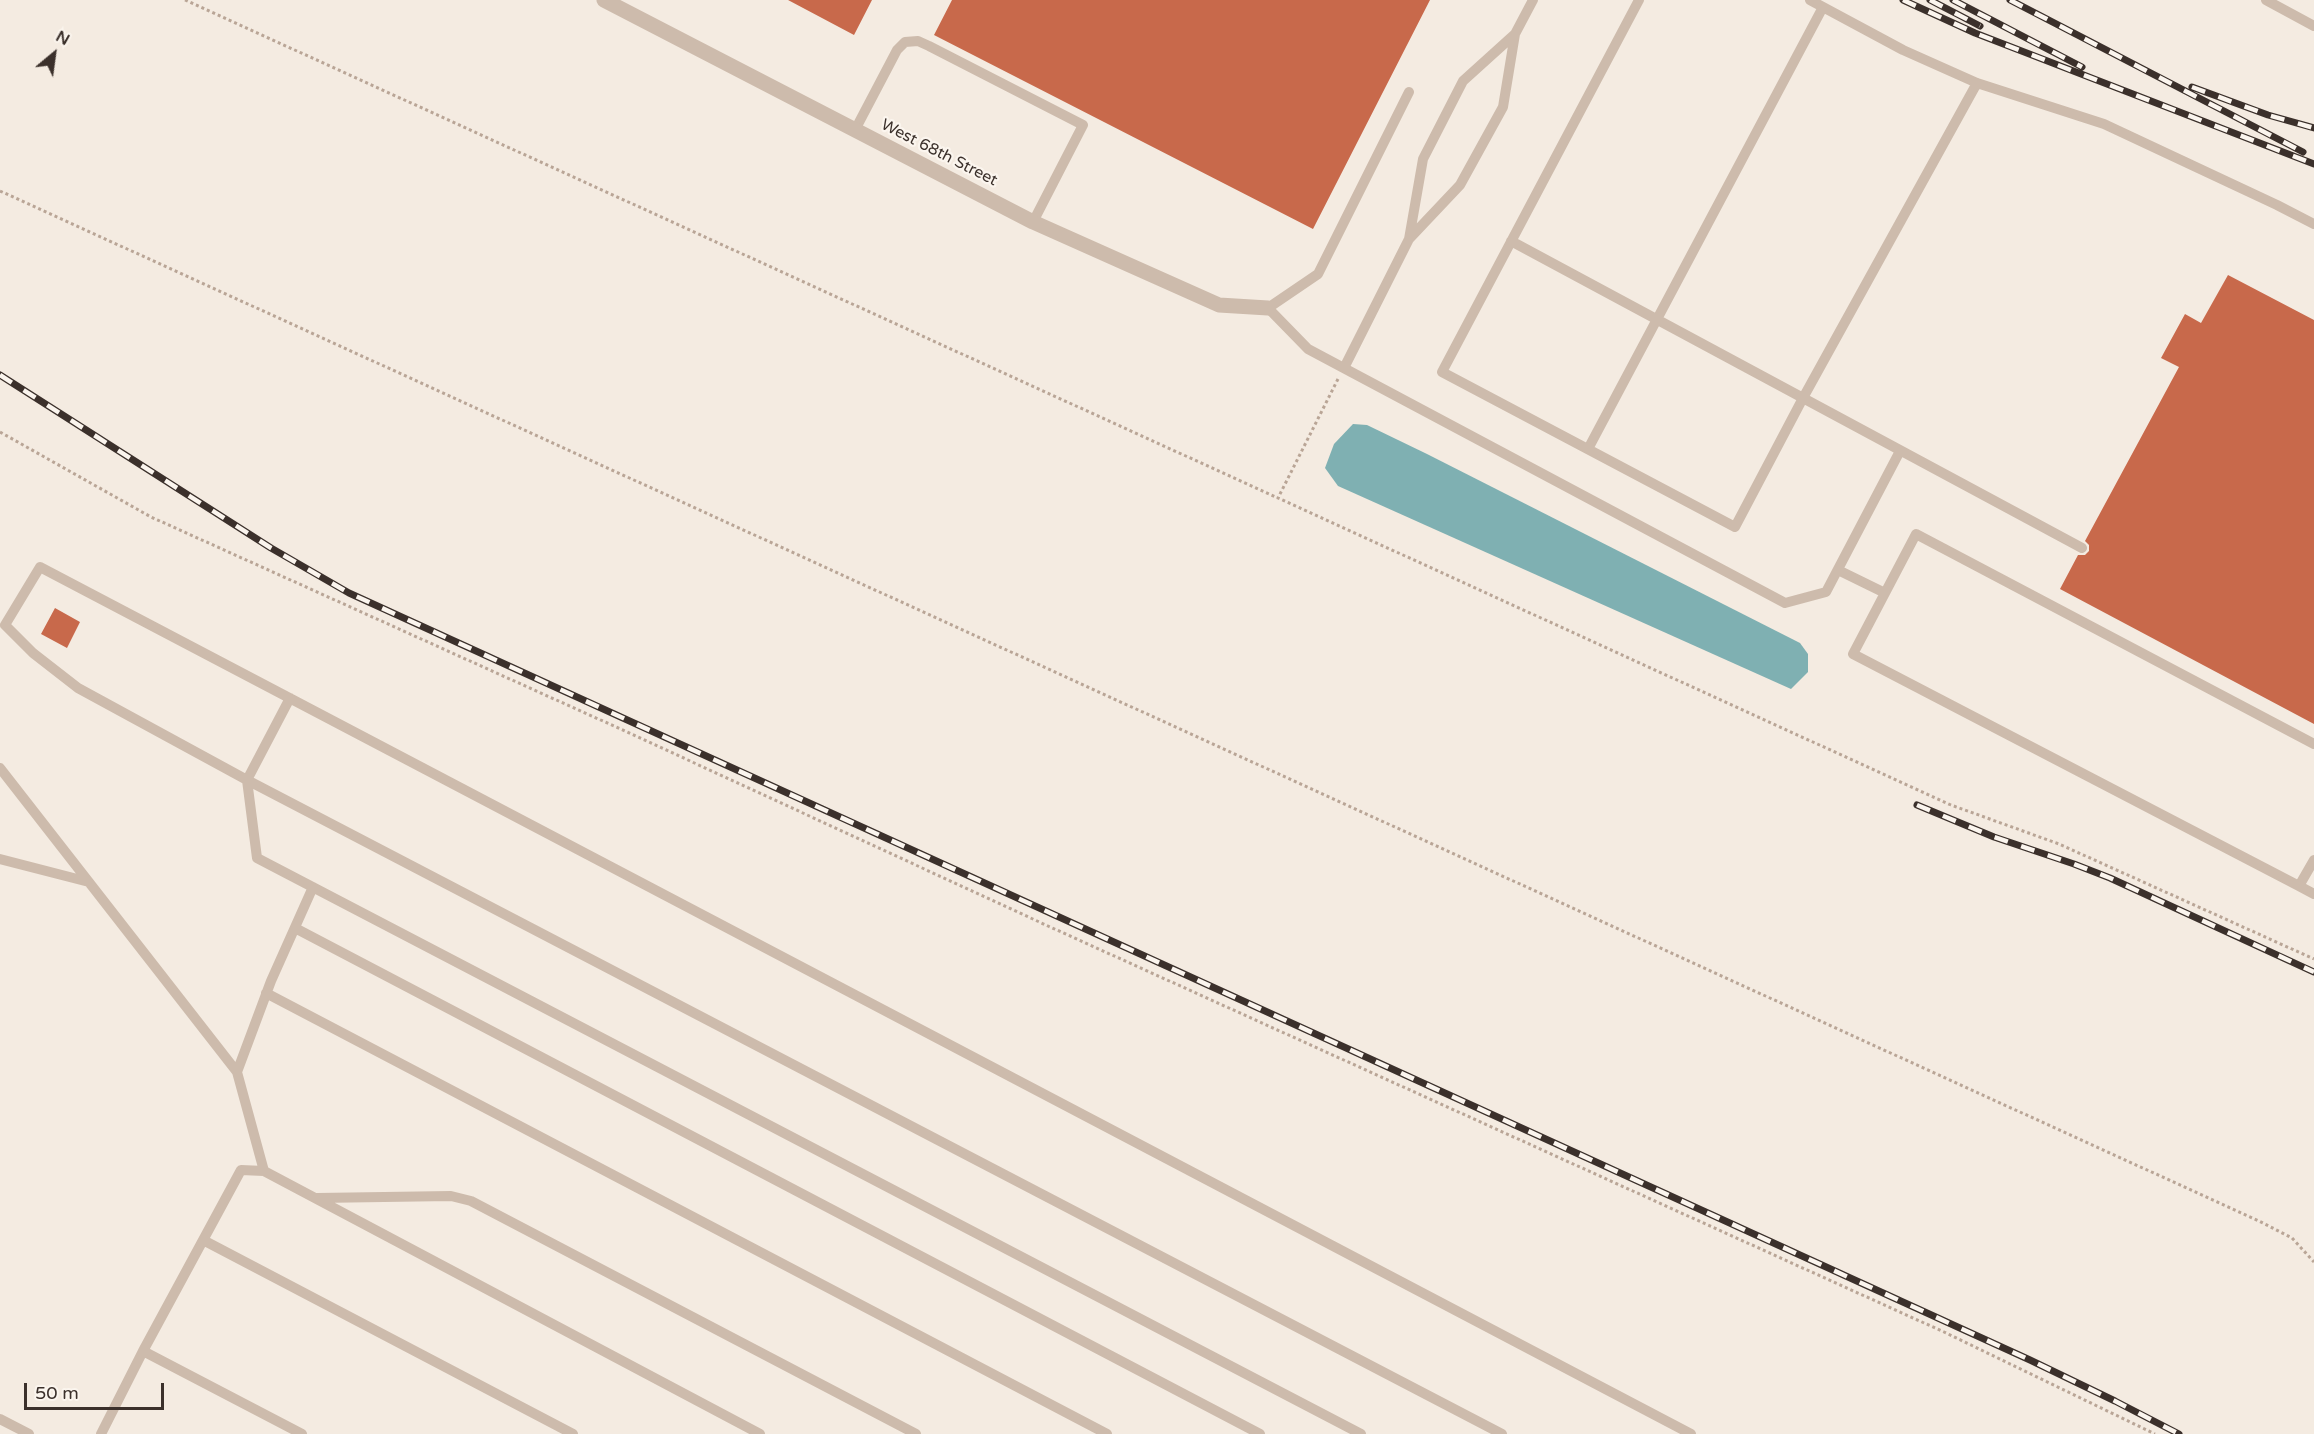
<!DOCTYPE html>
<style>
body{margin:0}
#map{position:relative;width:2314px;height:1434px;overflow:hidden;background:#f4ebe1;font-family:"Varela Round",sans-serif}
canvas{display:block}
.north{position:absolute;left:24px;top:24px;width:60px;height:60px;-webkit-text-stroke:4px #fbf5ee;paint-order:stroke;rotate:29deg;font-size:16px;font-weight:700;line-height:24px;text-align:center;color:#3b302b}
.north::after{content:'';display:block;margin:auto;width:21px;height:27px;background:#3b302b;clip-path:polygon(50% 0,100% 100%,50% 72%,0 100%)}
.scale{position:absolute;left:24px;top:1383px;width:140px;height:27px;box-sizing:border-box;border:3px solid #3b302b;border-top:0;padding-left:8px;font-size:18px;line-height:21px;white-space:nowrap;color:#3b302b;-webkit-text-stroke:4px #fbf5ee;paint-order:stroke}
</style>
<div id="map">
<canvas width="2314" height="1434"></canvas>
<div class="north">N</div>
<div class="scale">50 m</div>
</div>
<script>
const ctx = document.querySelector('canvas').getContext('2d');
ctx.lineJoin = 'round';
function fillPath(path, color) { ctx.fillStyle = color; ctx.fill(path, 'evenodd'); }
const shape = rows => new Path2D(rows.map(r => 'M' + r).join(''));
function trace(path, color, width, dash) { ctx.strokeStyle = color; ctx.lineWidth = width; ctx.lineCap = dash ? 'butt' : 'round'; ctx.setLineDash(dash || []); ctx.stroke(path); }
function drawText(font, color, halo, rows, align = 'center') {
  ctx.font = font + ' "Varela Round",sans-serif'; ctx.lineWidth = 4.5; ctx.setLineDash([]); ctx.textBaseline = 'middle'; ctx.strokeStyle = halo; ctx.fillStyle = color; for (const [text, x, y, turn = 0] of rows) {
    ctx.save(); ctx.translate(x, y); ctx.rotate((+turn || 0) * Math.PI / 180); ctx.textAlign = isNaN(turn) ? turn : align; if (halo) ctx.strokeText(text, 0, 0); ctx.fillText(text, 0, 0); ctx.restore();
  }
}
fillPath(shape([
 [1353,424,1367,425,1427,454,1800,643,1808,654,1808,672,1791,689,1338,486,1325,468,1334,444]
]), '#7fb0b2');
fillPath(shape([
 [788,0,872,0,854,35],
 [952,0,1430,0,1313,229,934,35],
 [2228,275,2314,320,2314,724,2060,589,2078,555,2085,555,2089,551,2089,545,2085,541,2179,367,2161,358,2185,314,2201,323],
 [55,608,80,622,67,648,41,634]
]), '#c8694b');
trace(shape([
 [185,0,1278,498],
 [0,191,2259,1221,2292,1238,2314,1262],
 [1338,379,1278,498,1951,805,2059,844,2314,959],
 [0,432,151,517,625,731,1048,926,1944,1332,2155,1434]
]), '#b9a596', 3, [3, 3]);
trace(shape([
 [1639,0,1442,372,1735,527,1803,398,1977,83],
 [1810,0,1903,50,1977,83,2104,124,2277,205,2314,224],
 [2266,0,2314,26],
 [1515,34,1503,107,1460,185,1409,239,1423,159,1463,81,1515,34],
 [1515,34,1533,0],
 [1409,92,1318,274,1268,308,1308,349,1785,603,1826,592,1900,451],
 [855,130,897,50,905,42,918,41,929,46,1083,125,1033,222],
 [1511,241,2082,548],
 [1344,368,1409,239],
 [1588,449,1823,7],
 [1838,570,1885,593],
 [290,698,247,780,257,858,1361,1434],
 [2314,744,1916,534,1853,654,2299,886,2314,860],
 [0,768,237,1072,264,1171],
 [0,859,89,882],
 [2299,886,2314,894],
 [295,928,1260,1434],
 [266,993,1107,1434],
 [237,1072,271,981,313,887],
 [317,1198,451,1196,471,1201,916,1434],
 [203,1240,573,1434],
 [0,1419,29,1434],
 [101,1434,143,1351],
 [302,1434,143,1351,241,1170,264,1171,760,1434],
 [1502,1434,247,780,78,688,33,653,5,625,40,567,1691,1434]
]), '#cdbbac', 10);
trace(shape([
 [604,0,1033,222,1219,305,1268,308]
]), '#cdbbac', 15);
const rail = shape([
 [1903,0,1975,33,2314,164],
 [1930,0,1980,26],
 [1953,0,2082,67],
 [2010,0,2303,152],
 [2192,87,2268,115,2314,128],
 [0,375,271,548,349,593,2030,1360,2115,1401,2179,1434],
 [1917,805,1994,837,2074,864,2110,878,2314,972]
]);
trace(rail, '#3b302b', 7);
trace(rail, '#fbf5ee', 4.5, [14]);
drawText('16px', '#3b302b', '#fbf5ee', [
 ["West 68th Street",939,153,27]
]);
</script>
